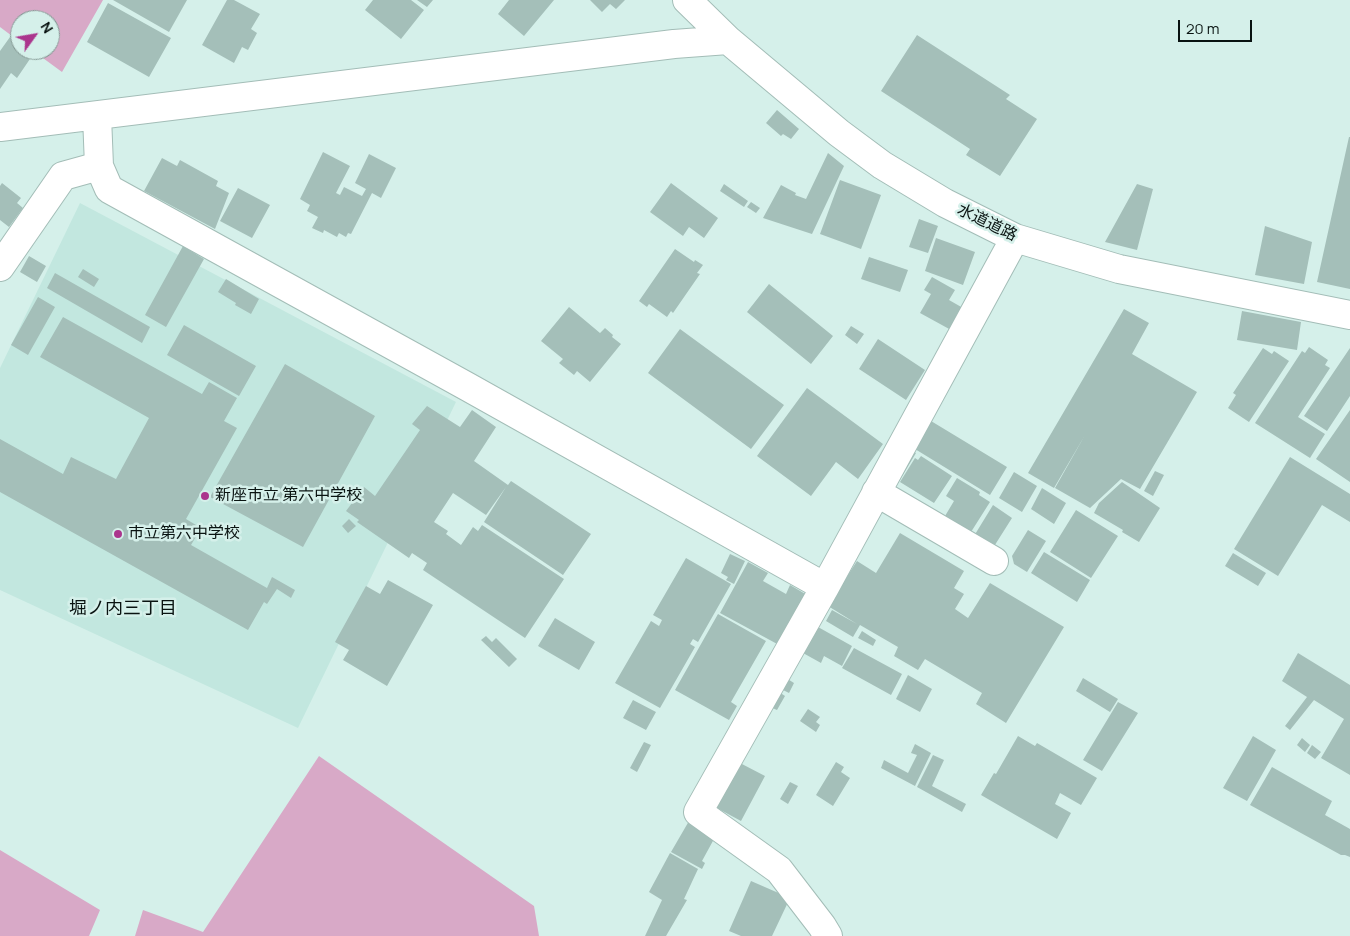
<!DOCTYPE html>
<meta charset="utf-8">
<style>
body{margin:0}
#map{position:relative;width:1350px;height:936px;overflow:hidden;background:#d5f0ea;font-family:Manrope,sans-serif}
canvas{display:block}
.north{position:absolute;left:10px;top:10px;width:50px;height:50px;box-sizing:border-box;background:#d5f0ea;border:1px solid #839893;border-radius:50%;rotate:58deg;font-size:14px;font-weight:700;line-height:20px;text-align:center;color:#091311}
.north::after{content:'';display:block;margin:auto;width:18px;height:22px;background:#ab358d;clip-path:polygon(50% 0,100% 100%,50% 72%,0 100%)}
.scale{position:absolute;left:1178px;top:20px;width:74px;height:22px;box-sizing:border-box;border:2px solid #091311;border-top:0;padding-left:6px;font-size:15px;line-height:18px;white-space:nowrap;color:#091311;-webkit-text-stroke:4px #d5f0ea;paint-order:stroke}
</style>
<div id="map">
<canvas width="1350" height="936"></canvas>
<div class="north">N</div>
<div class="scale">20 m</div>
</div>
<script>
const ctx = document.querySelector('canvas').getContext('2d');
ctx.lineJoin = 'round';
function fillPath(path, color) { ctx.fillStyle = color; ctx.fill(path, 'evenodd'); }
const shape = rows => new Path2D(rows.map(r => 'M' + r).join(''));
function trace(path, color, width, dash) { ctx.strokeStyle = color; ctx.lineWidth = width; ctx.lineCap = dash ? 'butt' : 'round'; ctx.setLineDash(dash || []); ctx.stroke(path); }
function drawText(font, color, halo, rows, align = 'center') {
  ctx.font = font + ' Manrope,"Noto Sans JP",sans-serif'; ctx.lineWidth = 5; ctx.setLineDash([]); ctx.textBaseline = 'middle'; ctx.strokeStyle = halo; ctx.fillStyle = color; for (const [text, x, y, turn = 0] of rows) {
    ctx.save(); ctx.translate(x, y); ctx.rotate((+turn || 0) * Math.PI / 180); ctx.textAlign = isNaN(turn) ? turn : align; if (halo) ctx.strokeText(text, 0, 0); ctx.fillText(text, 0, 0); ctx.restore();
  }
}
fillPath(shape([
 [80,203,456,402,298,728,0,590,0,368]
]), '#c2e7df');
fillPath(shape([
 [0,0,103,0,62,72,32,50,50,50,50,20,20,20,20,42,0,27],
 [319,756,534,906,539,936,135,936,143,910,203,932],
 [0,850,100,910,89,936,0,936]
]), '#d8a9c7');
fillPath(shape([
 [113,0,187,0,169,32],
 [227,0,234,0,260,14,251,29,257,33,248,50,242,47,234,63,202,45],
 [373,0,411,0,424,10,401,39,365,10],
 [417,0,433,0,427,7],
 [509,0,554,0,524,36,498,14],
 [590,0,625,0,616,9,610,4,602,12],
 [108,3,171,38,149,77,87,42],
 [917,35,1010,95,1006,99,1037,119,1000,176,966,155,970,149,881,91],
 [10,37,20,44,20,50,29,50,27,53,32,56,17,78,11,73,0,89,0,51],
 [777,110,799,129,791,139,783,134,781,136,766,123],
 [1349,137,1350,137,1350,289,1317,282],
 [323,152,350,166,336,193,340,195,344,187,362,196,366,189,355,183,369,154,396,168,381,198,372,193,351,234,348,233,346,237,339,233,337,237,324,230,323,233,312,228,318,217,307,211,310,205,300,199],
 [828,153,844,166,812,234,763,218,781,185,796,193,795,195,806,199],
 [162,158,177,166,180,160,218,181,216,186,229,193,215,229,144,191],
 [840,180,881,195,861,249,820,234],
 [2,183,21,198,17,203,23,208,9,227,0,220,0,186],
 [671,183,718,218,704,238,689,227,683,236,650,212],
 [724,184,748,201,744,207,720,191],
 [1137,184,1153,189,1137,250,1105,242],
 [238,188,270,205,252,238,220,221],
 [751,202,760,208,756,213,747,207],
 [919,219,938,226,928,253,909,247],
 [1265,226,1312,242,1304,284,1255,275],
 [936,238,975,252,963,285,925,271],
 [183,246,204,259,166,327,145,315],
 [675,249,694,262,695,260,703,265,697,273,700,274,673,313,671,311,667,317,649,304,647,307,639,301],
 [29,256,46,266,37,282,20,272],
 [869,257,908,270,900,292,861,279],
 [83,269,99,279,94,287,78,277],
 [55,273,150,327,142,343,47,288],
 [932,277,955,290,949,300,963,308,951,330,920,313,931,294,924,290],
 [226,279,259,299,251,314,235,305,236,303,218,292],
 [769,284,833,336,811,364,747,312],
 [38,297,55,307,28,355,11,345],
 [569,307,600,333,605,328,613,335,612,337,621,344,590,382,577,371,574,375,559,363,563,359,541,341],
 [1124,309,1149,323,1132,354,1197,392,1140,489,1121,479,1090,508,1055,488,1085,435,1054,488,1028,473],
 [1242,311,1301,322,1297,350,1237,340],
 [63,317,202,394,209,382,237,398,224,421,237,428,186,519,201,528,191,545,267,588,272,577,295,590,291,598,277,589,267,604,264,602,248,630,0,492,0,439,63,474,71,457,116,479,149,418,40,357],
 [184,325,256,366,239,396,167,355],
 [851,326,864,334,857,344,845,335],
 [680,329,784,405,751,449,648,373],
 [878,339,925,370,906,400,859,369],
 [1309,347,1328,360,1325,365,1330,368,1298,417,1325,434,1310,458,1255,423,1302,351,1305,353],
 [1263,348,1272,354,1274,351,1289,361,1249,422,1228,408,1236,395,1233,393],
 [1350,348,1350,396,1327,431,1304,416],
 [285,364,375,416,303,547,210,497],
 [807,388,883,444,858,479,836,462,811,496,757,456],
 [427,406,460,427,472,410,496,427,474,461,508,485,511,481,591,534,563,575,484,522,506,487,486,515,453,493,434,522,448,531,446,534,461,545,473,527,478,531,482,525,564,579,525,638,423,570,427,563,412,553,409,558,357,522,359,520,346,511,364,487,375,496,420,430,412,424],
 [1350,410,1350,482,1316,459],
 [931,421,1007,467,990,495,915,449],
 [909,450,916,453,898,483,892,480],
 [921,456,952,476,934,503,900,482,915,458,918,460],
 [1290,457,1350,494,1350,522,1322,505,1278,576,1234,549],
 [1155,471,1164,475,1153,496,1144,491],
 [1014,472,1037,486,1022,512,999,498],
 [957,478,980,492,979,495,990,502,971,532,945,516,954,501,946,496],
 [1122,482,1160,508,1139,542,1122,532,1123,530,1094,513,1099,503],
 [1042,488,1066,503,1054,524,1031,509],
 [993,505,1012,518,993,548,974,536],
 [1076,510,1118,536,1091,578,1050,552],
 [349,519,356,526,348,533,342,526],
 [1028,530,1046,541,1027,572,1014,564,1012,556],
 [900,533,964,571,954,588,964,594,955,609,968,618,990,583,1064,627,1006,723,976,704,982,693,925,659,918,670,894,656,898,647,860,625,853,637,826,621,832,610,857,624,828,606,857,561,876,573],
 [1044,552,1090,580,1077,602,1031,573],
 [1233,553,1266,573,1258,586,1225,566],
 [730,554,745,561,734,584,726,580,728,577,721,573],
 [686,558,731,584,698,642,693,639,690,644,695,647,660,708,615,683,651,621,659,626,662,620,653,615],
 [748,562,768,573,763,581,786,594,790,585,807,595,779,645,720,613],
 [388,580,433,605,387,686,343,660,349,650,335,642,366,586,380,594],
 [718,614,766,641,731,702,737,706,729,720,675,690],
 [555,618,595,642,579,670,538,646],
 [818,627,852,646,842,666,824,656,821,663,803,653],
 [862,631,876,640,873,646,858,638],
 [486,636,492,642,496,638,517,659,509,667,481,640],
 [854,648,902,674,891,695,842,668],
 [1298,653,1350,685,1350,775,1321,758,1344,719,1314,700,1290,730,1285,726,1307,697,1282,681],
 [908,675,932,689,920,712,896,699],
 [786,678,794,683,789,693,781,689],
 [1083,678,1118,699,1110,712,1076,691],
 [779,692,785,696,777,710,770,707],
 [633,700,656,712,646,730,623,718],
 [1118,702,1138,713,1102,771,1083,760],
 [808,709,820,717,816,722,820,725,816,732,800,721],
 [1018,736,1035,746,1037,743,1097,778,1081,805,1060,793,1055,804,1071,813,1057,839,981,795,994,773,996,774],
 [1253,736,1276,750,1247,801,1223,788],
 [1302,738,1310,745,1305,752,1297,745],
 [644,742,651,745,637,772,630,768],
 [915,744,931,753,915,786,881,768,884,760,908,773,917,755,911,753],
 [1312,745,1321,752,1315,759,1307,753],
 [933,755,944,760,932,786,966,804,962,812,917,787],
 [836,762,844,767,841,772,850,778,833,806,816,795],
 [740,763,765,776,741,821,715,807],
 [1272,767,1332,801,1325,815,1350,829,1350,857,1345,855,1341,855,1250,805],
 [790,782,798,786,788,804,780,799],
 [689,821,714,839,702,861,705,863,702,869,671,852],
 [670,853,698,869,684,899,687,900,666,936,645,936,662,900,649,892],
 [751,881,790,898,772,936,741,936,729,931]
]), '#a4bfb9');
const minor = shape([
 [687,0,728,40,839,133,882,165,945,203,1015,238,1119,269,1350,315],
 [97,116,99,166,109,189,468,387,825,587],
 [0,127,674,44,728,40],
 [0,267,63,176,99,166],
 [876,492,994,561],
 [828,936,822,926,779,870,698,812,825,587,1015,238]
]);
trace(minor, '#a3bdb7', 30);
trace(minor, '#fff', 28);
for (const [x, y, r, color] of [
 [205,496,5,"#ab358d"],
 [118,534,5,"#ab358d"]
]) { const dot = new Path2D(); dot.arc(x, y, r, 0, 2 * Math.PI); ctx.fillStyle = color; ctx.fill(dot); trace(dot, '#d5f0ea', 2); }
drawText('16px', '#091311', '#d5f0ea', [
 ["水道道路",987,223,26]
]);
drawText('16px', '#091311', '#d5f0ea', [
 ["新座市立 第六中学校",215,496],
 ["市立第六中学校",128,534]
], 'left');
drawText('18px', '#091311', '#d5f0ea', [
 ["堀ノ内三丁目",123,609]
]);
</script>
